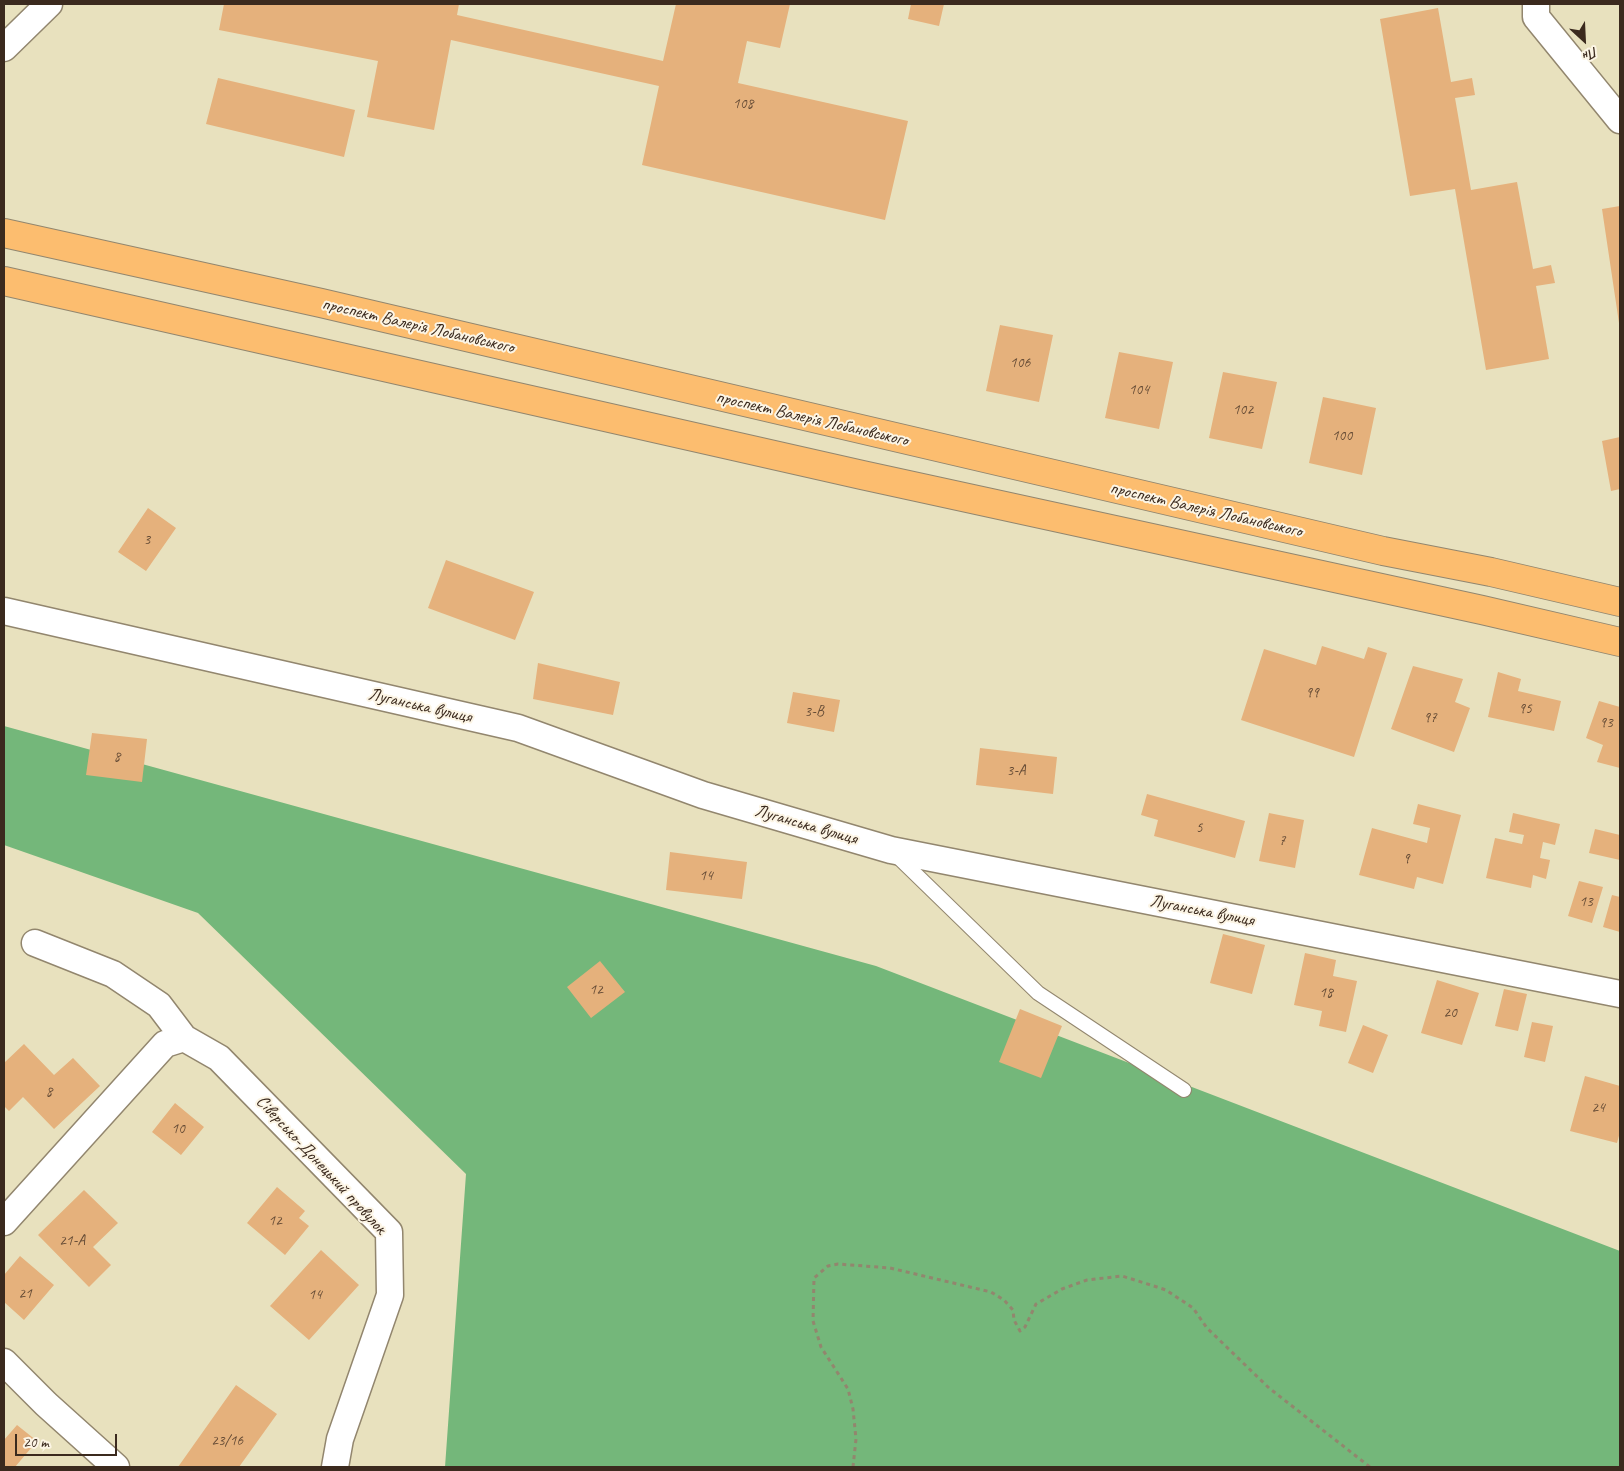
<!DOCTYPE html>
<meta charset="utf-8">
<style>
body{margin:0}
#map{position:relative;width:1624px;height:1471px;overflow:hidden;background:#e8e1be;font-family:Caveat,sans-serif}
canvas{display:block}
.frame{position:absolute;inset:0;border:5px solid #3b2a1e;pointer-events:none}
.north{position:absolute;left:1559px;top:15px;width:50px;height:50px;-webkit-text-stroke:4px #fcf5e5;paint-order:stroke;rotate:155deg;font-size:14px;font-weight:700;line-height:20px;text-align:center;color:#3b2a1e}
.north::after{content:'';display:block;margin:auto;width:18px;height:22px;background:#3b2a1e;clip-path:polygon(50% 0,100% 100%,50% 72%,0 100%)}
.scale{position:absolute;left:15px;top:1434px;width:102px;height:22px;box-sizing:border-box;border:2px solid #3b2a1e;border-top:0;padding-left:6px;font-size:15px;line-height:18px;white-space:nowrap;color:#3b2a1e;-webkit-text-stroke:4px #fcf5e5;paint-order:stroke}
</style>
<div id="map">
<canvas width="1624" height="1471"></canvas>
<div class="frame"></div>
<div class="north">Пн</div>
<div class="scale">20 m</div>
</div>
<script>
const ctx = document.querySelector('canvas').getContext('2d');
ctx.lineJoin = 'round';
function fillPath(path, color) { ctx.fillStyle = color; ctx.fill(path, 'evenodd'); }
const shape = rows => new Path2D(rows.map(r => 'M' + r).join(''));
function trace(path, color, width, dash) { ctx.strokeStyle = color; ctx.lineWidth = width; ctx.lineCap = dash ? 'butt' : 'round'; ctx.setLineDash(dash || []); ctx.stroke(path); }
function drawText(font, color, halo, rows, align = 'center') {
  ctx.font = font + ' Caveat,sans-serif'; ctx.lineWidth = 4; ctx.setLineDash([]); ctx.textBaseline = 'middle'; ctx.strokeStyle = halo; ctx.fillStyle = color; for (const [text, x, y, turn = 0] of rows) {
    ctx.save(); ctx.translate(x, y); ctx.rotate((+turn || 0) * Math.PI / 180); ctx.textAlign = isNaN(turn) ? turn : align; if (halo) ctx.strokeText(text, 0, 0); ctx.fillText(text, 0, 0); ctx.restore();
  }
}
fillPath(shape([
 [4,726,876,966,1620,1251,1620,1467,445,1467,466,1174,198,913,4,845]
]), '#74b77a');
fillPath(shape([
 [224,4,459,4,457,15,663,61,676,4,790,4,780,48,747,41,738,83,908,121,885,220,642,165,659,86,451,40,434,130,367,117,378,61,219,30],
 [911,4,944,4,939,26,908,19],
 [1438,8,1451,82,1472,78,1475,95,1455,98,1471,190,1517,182,1533,269,1551,265,1555,283,1536,286,1549,359,1486,370,1455,189,1410,196,1380,19],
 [218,78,355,110,344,157,206,124],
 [1620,206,1620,323,1619,323,1602,209],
 [1000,325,1053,335,1039,402,986,391],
 [1119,352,1173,362,1159,429,1105,418],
 [1223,372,1277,382,1262,449,1209,438],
 [1323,397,1376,408,1362,475,1309,463],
 [1620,437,1620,489,1611,491,1602,441],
 [148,508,176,528,146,571,118,552],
 [446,560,534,592,515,640,428,608],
 [1322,646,1364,659,1368,647,1387,653,1354,757,1241,720,1264,649,1316,665],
 [538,663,620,682,613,715,533,699],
 [1413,666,1463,679,1455,702,1470,708,1454,752,1391,729],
 [1498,672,1521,679,1518,691,1561,701,1554,731,1488,717],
 [793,692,840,700,834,732,787,723],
 [1599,701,1620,707,1620,768,1597,762,1603,745,1586,738],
 [92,733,147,739,142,782,86,775],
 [980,748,1057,757,1053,794,976,785],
 [1147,794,1245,821,1235,858,1154,836,1158,820,1141,815],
 [1418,804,1461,815,1443,884,1417,877,1414,889,1359,875,1372,828,1427,843,1430,828,1413,824],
 [1269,813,1304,820,1295,868,1259,861],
 [1513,813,1560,824,1555,845,1543,842,1540,858,1550,860,1546,879,1533,875,1531,888,1486,878,1495,838,1522,844,1524,835,1509,832],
 [1595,829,1620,835,1620,860,1589,853],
 [670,852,747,862,742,899,666,890],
 [1579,881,1603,887,1592,923,1568,916],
 [1612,895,1620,897,1620,932,1603,927],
 [1223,934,1265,945,1252,994,1210,983],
 [1305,953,1336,960,1333,976,1357,981,1346,1032,1319,1026,1322,1011,1294,1005],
 [600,961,625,992,591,1018,567,987],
 [1437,980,1479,993,1462,1045,1421,1033],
 [1504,989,1527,994,1518,1031,1495,1026],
 [1020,1009,1062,1026,1041,1078,999,1062],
 [1532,1022,1553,1026,1545,1062,1524,1057],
 [1363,1025,1388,1035,1373,1073,1348,1063],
 [24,1044,54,1075,73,1058,100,1086,54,1129,23,1097,9,1111,4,1106,4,1063],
 [1585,1076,1620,1086,1620,1132,1617,1143,1570,1131],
 [175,1103,204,1127,181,1155,152,1132],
 [277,1187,305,1211,299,1218,309,1226,285,1255,247,1223],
 [84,1190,118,1223,93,1247,111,1265,89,1287,38,1235],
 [321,1250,359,1285,309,1340,270,1306],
 [20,1256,54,1285,24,1320,4,1302,4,1275],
 [236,1385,277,1414,239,1467,178,1467],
 [17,1425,37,1441,15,1467,4,1467,4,1440]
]), '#e5b17c');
const service = shape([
 [895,854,1038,993,1184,1090]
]);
const minor = shape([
 [1536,4,1536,17,1620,120],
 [4,48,49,4],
 [4,611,518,728,703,795,891,850,1620,994],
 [35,943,113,974,159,1005,184,1038],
 [4,1222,165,1044,184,1038,219,1058,389,1232,390,1295,340,1439,335,1467],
 [4,1362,46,1404,116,1467]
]);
const primary = shape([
 [4,233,321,303,1383,551,1491,572,1620,602],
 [4,281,862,475,1482,610,1620,642]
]);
trace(service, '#92866e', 16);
trace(minor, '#92866e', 29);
trace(primary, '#92866e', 30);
trace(shape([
 [853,1467,856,1439,853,1409,848,1389,821,1347,813,1321,814,1278,828,1266,838,1264,890,1268,991,1292,1004,1300,1013,1310,1014,1320,1020,1331,1025,1327,1036,1304,1062,1289,1087,1280,1122,1276,1157,1287,1166,1290,1193,1308,1207,1328,1269,1388,1370,1467]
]), '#92866e', 3, [4, 4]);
trace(service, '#fff', 14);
trace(minor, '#fff', 26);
trace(primary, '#fcbd6f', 28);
drawText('15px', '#664c36', null, [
 ["108",743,104],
 ["106",1020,363],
 ["104",1139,390],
 ["102",1243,410],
 ["100",1342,436],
 ["3",147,540],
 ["99",1312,693],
 ["95",1525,709],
 ["3-В",814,712],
 ["97",1430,718],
 ["93",1606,723],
 ["8",117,757],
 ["3-А",1016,771],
 ["5",1199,828],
 ["7",1282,841],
 ["9",1406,859],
 ["14",706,876],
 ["13",1586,902],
 ["12",596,990],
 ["18",1326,993],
 ["20",1450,1013],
 ["8",49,1092],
 ["24",1598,1108],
 ["10",178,1129],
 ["12",275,1221],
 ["21-А",72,1241],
 ["21",25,1294],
 ["14",315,1295],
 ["23/16",227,1441]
]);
drawText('18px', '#3b2a1e', '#fcf5e5', [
 ["проспект Валерія Лобановського",418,326,13],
 ["проспект Валерія Лобановського",812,419,13],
 ["проспект Валерія Лобановського",1206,510,13],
 ["Луганська вулиця",420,706,13],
 ["Луганська вулиця",806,825,16],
 ["Луганська вулиця",1202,911,11],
 ["Сіверсько-Донецький провулок",321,1165,47]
]);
</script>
